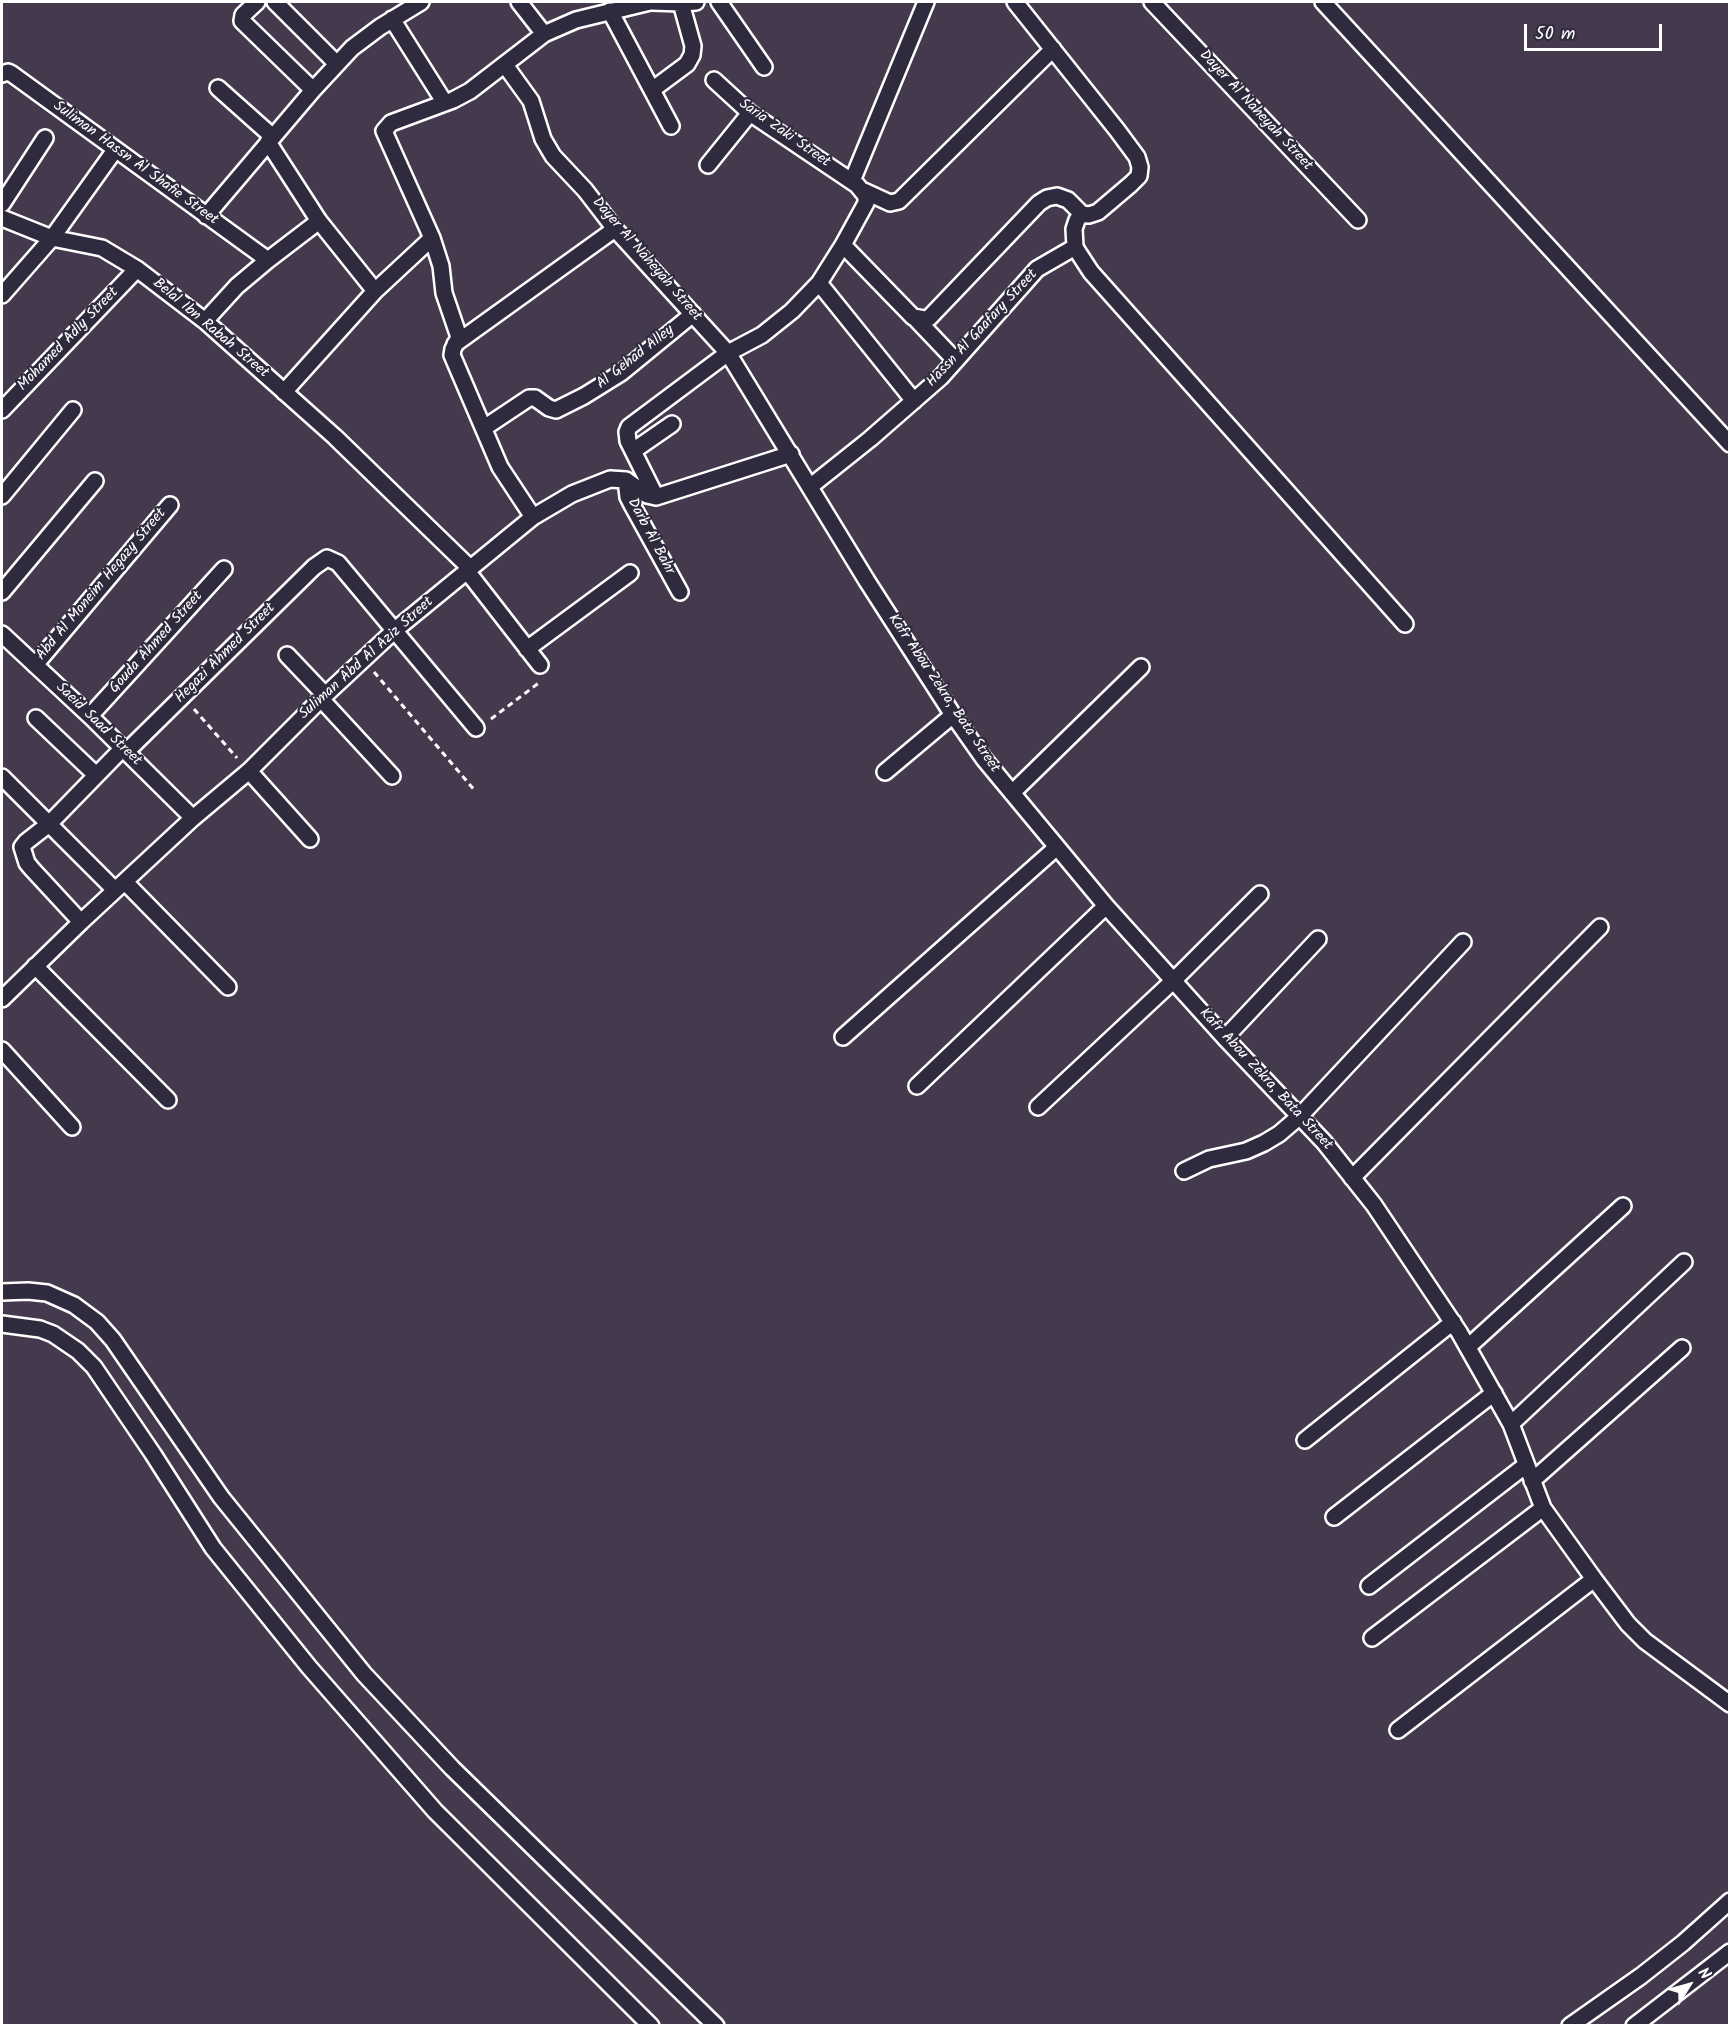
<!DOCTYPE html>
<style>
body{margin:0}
#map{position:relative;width:1731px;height:2027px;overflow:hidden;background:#453a4d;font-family:Kalam,sans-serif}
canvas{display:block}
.frame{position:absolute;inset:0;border:3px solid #fff;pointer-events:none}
.north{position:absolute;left:1659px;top:1955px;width:60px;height:60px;-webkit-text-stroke:4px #2f2a3d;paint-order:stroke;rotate:53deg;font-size:16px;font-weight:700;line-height:24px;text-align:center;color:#fff}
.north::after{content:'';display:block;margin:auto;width:21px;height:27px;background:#fff;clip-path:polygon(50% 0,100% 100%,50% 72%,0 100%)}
.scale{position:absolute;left:1524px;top:24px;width:138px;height:27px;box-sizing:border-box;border:3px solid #fff;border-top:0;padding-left:8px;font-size:18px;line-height:21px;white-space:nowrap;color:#fff;-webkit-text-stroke:4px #2f2a3d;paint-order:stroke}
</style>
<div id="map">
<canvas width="1731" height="2027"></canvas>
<div class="frame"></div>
<div class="north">N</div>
<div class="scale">50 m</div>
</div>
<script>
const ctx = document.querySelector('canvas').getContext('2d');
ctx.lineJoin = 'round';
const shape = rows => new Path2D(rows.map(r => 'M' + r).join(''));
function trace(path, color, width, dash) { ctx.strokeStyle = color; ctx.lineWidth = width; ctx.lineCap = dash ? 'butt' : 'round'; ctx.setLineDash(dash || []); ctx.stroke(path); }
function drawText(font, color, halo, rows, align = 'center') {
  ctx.font = font + ' Kalam,sans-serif'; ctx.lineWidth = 4.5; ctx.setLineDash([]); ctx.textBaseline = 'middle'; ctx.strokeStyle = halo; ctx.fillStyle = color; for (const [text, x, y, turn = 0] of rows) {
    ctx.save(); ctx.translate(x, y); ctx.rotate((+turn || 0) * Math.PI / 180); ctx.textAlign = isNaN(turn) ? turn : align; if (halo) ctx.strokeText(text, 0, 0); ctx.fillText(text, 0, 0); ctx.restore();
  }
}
const street = shape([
 [257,2,243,15,242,21,313,90],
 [275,2,337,64],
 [519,2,544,34],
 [652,2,681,3,696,2],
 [719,2,764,67],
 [1015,2,1117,130,1137,157,1140,167,1139,176,1131,184,1098,212,1089,215,1082,214,1077,220,1074,229,1075,247,1078,252,1091,272,1405,624],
 [1152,2,1358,220],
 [1323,2,1730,444],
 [610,11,671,126],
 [392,19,445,103],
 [505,65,531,101,543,139,553,156,585,190,615,229,728,353,867,581,953,715,984,759,1106,906,1225,1038,1324,1142,1374,1205,1459,1332,1511,1424,1543,1508,1594,1579,1628,1624,1645,1641,1730,1704],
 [2,74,8,72,12,74,268,260],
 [218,88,273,137],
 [652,90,687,64,692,55,693,46,681,3],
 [268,142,319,221,375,291],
 [708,165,750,113],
 [852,181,926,2],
 [864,191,890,203,899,201,1053,49],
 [2,204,45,138],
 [206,216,313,90,352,48,380,27,421,2],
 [2,218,52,238,102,248,137,269,205,321,335,437,470,568],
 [843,245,913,317,925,319,929,318,1039,203,1047,198,1057,196,1068,200,1082,214],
 [819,283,914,401],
 [2,295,52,238,115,150],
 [916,319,955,360],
 [205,321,237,286,268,260,319,221],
 [455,344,615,229],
 [284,392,375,291,432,238],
 [2,410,137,269],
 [484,428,529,398,535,398,549,408,556,410,584,396,621,373,693,314],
 [633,451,672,424],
 [626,480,628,497,632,505,680,592],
 [811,486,870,439,941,377,1037,269,1075,247],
 [2,496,73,410],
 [656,497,628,441,627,432,629,427,728,353,762,335,792,311,819,283,843,245,866,203,866,196,857,185,750,113,714,80],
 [533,517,500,467,452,355,453,349,459,337,444,293,441,266,432,238,384,131,391,123,453,100,470,91,544,34,576,20,650,2],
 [467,571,540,665],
 [2,592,95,481],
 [2,634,90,716,193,818],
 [527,649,630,573],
 [287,655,325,695],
 [35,665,170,505],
 [321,699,392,776],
 [90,716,224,569],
 [36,718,96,775],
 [126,752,314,567,327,558,338,563,476,728],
 [249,771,310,839],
 [885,772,953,715],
 [2,777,115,890],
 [1012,793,1141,667],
 [125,882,228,987],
 [81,922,32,869,27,863,22,847,26,842,49,824,123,748],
 [35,966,168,1100],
 [2,999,81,922,193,818,249,771,321,699,395,630,533,517,572,494,610,479,626,480,647,495,656,497,791,454],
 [843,1037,1057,847],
 [1225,1038,1318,939],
 [2,1050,72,1127],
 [917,1086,1106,906],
 [1038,1107,1173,981,1260,894],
 [1184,1171,1209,1159,1246,1151,1264,1143,1279,1134,1300,1116,1463,942],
 [1352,1178,1600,927],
 [2,1292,28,1291,47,1293,74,1305,97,1322,113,1340,221,1497,364,1674,452,1768,716,2026],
 [2,1324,40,1329,53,1334,78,1351,94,1367,153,1454,213,1548,309,1667,435,1811,651,2026],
 [1468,1347,1623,1206],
 [1511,1424,1684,1262],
 [1305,1440,1453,1322],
 [1532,1481,1682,1348],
 [1334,1517,1494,1393],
 [1369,1586,1526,1465],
 [1372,1638,1543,1508],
 [1398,1730,1594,1579],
 [1570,2026,1641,1976,1683,1943,1730,1901],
 [1634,2026,1730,1952]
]);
trace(street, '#fff', 20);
trace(shape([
 [374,672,476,792],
 [194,709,237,758],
 [491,719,540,682]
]), '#fff', 3, [6, 4.5]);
trace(street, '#2f2a3d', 15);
drawText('15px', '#fff', '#2f2a3d', [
 ["Dayer Al Naheyah Street",1255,111,47],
 ["Saria Zaki Street",784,134,35],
 ["Suliman Hassn Al Shafie Street",135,164,36],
 ["Dayer Al Naheyah Street",646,260,49],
 ["Belal Ibn Rabah Street",210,329,40],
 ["Hassn Al Gaafary Street",983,329,-47],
 ["Mohamed Adly Street",69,340,-46],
 ["Al Gehad Alley",636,358,-38],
 ["Darb Al Bahr",650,537,62],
 ["Abd Al Moneim Hegazy Street",102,585,-50],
 ["Gouda Ahmed Street",157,643,-48],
 ["Hegazi Ahmed Street",226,654,-45],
 ["Suliman Abd Al Aziz Street",367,659,-42],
 ["Kafr Abou Zekra, Bata Street",943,694,56],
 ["Saeid Saad Street",98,725,44],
 ["Kafr Abou Zekra, Bata Street",1265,1080,47]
]);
</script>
